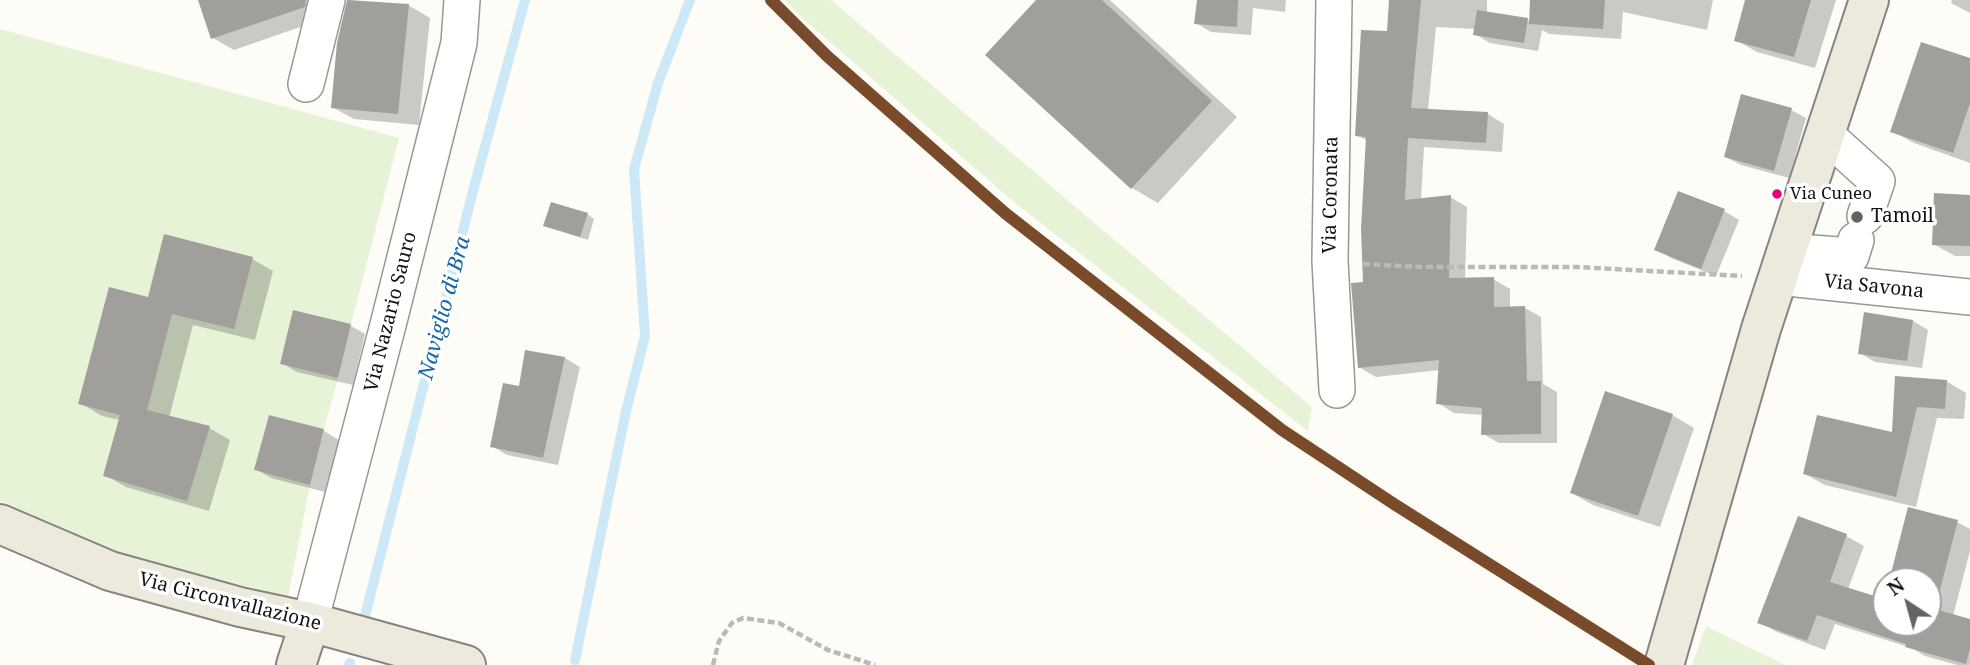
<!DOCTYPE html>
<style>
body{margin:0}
#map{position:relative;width:1970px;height:665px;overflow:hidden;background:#fdfcf7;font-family:"Noto Serif",serif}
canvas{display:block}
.north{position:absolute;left:1872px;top:567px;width:70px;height:70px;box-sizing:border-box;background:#fff;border:2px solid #a0a0a0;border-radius:50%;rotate:324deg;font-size:19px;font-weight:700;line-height:28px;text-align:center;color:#111}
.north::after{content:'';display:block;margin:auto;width:24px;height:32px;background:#646362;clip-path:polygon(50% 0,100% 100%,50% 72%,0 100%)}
</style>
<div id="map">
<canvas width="1970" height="665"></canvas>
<div class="north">N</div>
</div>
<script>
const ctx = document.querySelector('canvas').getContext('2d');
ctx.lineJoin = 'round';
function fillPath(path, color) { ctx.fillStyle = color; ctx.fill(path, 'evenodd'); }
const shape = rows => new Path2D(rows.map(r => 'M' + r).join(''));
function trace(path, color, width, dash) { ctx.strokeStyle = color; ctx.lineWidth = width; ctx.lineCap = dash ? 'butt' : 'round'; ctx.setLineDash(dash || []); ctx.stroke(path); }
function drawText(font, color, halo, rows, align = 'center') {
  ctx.font = font + ' "Noto Serif",serif'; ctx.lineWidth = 7; ctx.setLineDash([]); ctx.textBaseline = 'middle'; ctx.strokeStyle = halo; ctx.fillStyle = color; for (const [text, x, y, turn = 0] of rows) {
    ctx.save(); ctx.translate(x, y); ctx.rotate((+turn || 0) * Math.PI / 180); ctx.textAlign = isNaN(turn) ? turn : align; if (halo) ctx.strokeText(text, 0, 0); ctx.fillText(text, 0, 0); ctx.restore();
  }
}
fillPath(shape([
 [785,0,831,0,1312,407,1308,431,1015,203,800,16],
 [0,29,399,138,351,324,294,310,280,364,338,378,324,429,269,415,254,470,310,485,288,597,95,547,0,501],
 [1706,626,1785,665,1692,665]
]), '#e7f3d7');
fillPath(shape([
 [200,0,333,0,326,18,234,50,213,38],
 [348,0,408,5,430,18,419,125,354,119,332,107,339,44],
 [1038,0,1110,0,1237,117,1158,203,1132,188],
 [1199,0,1286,0,1285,12,1253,8,1251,35,1211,32,1196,23],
 [1391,0,1487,0,1487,13,1531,21,1532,0,1713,0,1707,30,1623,12,1621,39,1549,34,1542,30,1538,51,1490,43,1475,34,1476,29,1436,27,1428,110,1488,114,1504,124,1502,152,1424,147,1421,200,1450,197,1467,207,1465,280,1493,279,1510,289,1510,308,1525,308,1541,317,1543,384,1557,392,1557,443,1499,443,1483,434,1484,415,1454,413,1438,403,1440,370,1376,377,1359,367,1365,284,1368,141,1356,135,1389,33],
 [1747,0,1836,0,1815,68,1757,52,1736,40],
 [1952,0,1970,0,1970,13,1951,3],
 [1970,60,1970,163,1914,143,1892,131],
 [1791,110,1806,118,1789,178,1741,165,1726,157],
 [1970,197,1970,256,1955,256,1933,244],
 [1724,211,1739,220,1716,276,1671,258,1656,249],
 [587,214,594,219,588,240,546,226],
 [252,259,273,271,255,340,193,325,169,418,209,428,230,440,209,511,126,487,105,475,120,420,102,416,80,403,150,299],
 [295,312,351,326,365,334,353,385,297,372,282,363],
 [1866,314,1913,321,1928,330,1922,368,1875,362,1860,353],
 [565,358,580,367,558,465,507,455,492,446,520,389],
 [1897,378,1946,381,1966,393,1964,419,1937,418,1916,507,1825,485,1805,474,1893,435],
 [1672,415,1694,428,1660,527,1593,505,1572,493],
 [270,417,324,431,339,440,325,492,271,478,256,469],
 [1799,518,1846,536,1864,546,1848,589,1885,602,1886,598,1886,623,1928,623,1928,581,1890,581,1957,522,1970,529,1970,551,1953,616,1970,620,1970,665,1957,665,1925,656,1912,648,1835,624,1825,650,1777,632,1759,622]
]), '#0003');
trace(shape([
 [365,616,474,187,525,0],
 [575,660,626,411,645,336,634,169,658,83,690,0],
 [349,665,350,663]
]), '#cde8f7', 10);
fillPath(shape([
 [198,0,306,0,305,7,211,39],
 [347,0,409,4,398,114,331,108,337,43],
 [1036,0,1102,0,1212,101,1131,189,985,55],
 [1197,0,1238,0,1237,27,1194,24],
 [1389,0,1421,0,1411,108,1488,112,1486,143,1408,138,1405,200,1451,195,1449,278,1494,277,1494,307,1525,306,1527,381,1541,381,1541,434,1481,435,1482,408,1436,404,1439,360,1358,368,1351,283,1363,282,1361,229,1366,137,1355,136,1361,30,1387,31],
 [1530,0,1605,0,1603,29,1529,24],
 [1745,0,1811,0,1794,57,1734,41],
 [1477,10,1528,18,1524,43,1473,35],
 [1921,42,1970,58,1970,103,1953,153,1890,132],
 [1741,94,1792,108,1774,171,1724,157],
 [1678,191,1725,209,1701,269,1654,250],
 [1934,193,1970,195,1970,246,1932,245],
 [551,202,588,213,580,237,543,226],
 [164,234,253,257,234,329,172,314,147,410,210,426,187,501,103,476,120,415,78,404,109,287,148,297],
 [293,310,351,324,338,378,280,364],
 [1864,312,1913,320,1907,361,1858,354],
 [525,350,565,357,543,458,490,447,503,383,519,386],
 [1895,376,1947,380,1945,409,1917,407,1896,497,1803,474,1817,415,1892,432],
 [1605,391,1673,414,1638,516,1570,493],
 [269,415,324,429,310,485,254,470],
 [1908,507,1958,520,1935,609,1970,619,1970,649,1966,664,1905,647,1906,644,1817,615,1807,641,1757,623,1798,516,1847,534,1830,582,1884,599,1886,591,1886,623,1928,623,1928,581,1889,581]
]), '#a19f9c');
const minor = shape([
 [1334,0,1330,261,1337,390],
 [306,84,327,0],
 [1825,134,1877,181,1865,216],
 [1786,251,1851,256,1856,240],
 [1778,277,1970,297],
 [310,622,388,325,459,43,462,0]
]);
const major = shape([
 [0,524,110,571,240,607,310,622,466,665],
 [296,665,310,622],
 [1664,665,1761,329,1869,0]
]);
trace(minor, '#979795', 38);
trace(major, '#858482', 42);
trace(shape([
 [1363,264,1421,267,1577,267,1742,276],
 [713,665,719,641,732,623,743,618,779,623,828,650,875,665]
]), '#b9b9b8', 4.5, [7, 3.5]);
trace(minor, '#fffffe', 35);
trace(major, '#ede9dc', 38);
trace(shape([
 [771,0,827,56,1005,213,1282,430,1394,504,1649,665]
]), '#7a4b2a', 12);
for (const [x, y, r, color] of [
 [1777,194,6,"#e5007d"],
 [1857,217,7,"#646362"]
]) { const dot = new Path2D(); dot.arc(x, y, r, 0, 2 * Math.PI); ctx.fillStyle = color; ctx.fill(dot); trace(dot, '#fff', 2.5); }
drawText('17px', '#111', '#fff', [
 ["Via Cuneo",1790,194]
], 'left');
drawText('19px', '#111', '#fff', [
 ["Via Coronata",1331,195,-89],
 ["Via Savona",1874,287,6],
 ["Via Nazario Sauro",391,312,-76],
 ["Via Circonvallazione",230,602,14]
]);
drawText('19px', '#111', '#fff', [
 ["Tamoil",1871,217]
], 'left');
drawText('italic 21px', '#1768a6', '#fff', [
 ["Naviglio di Bra",445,308,-75]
]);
</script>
